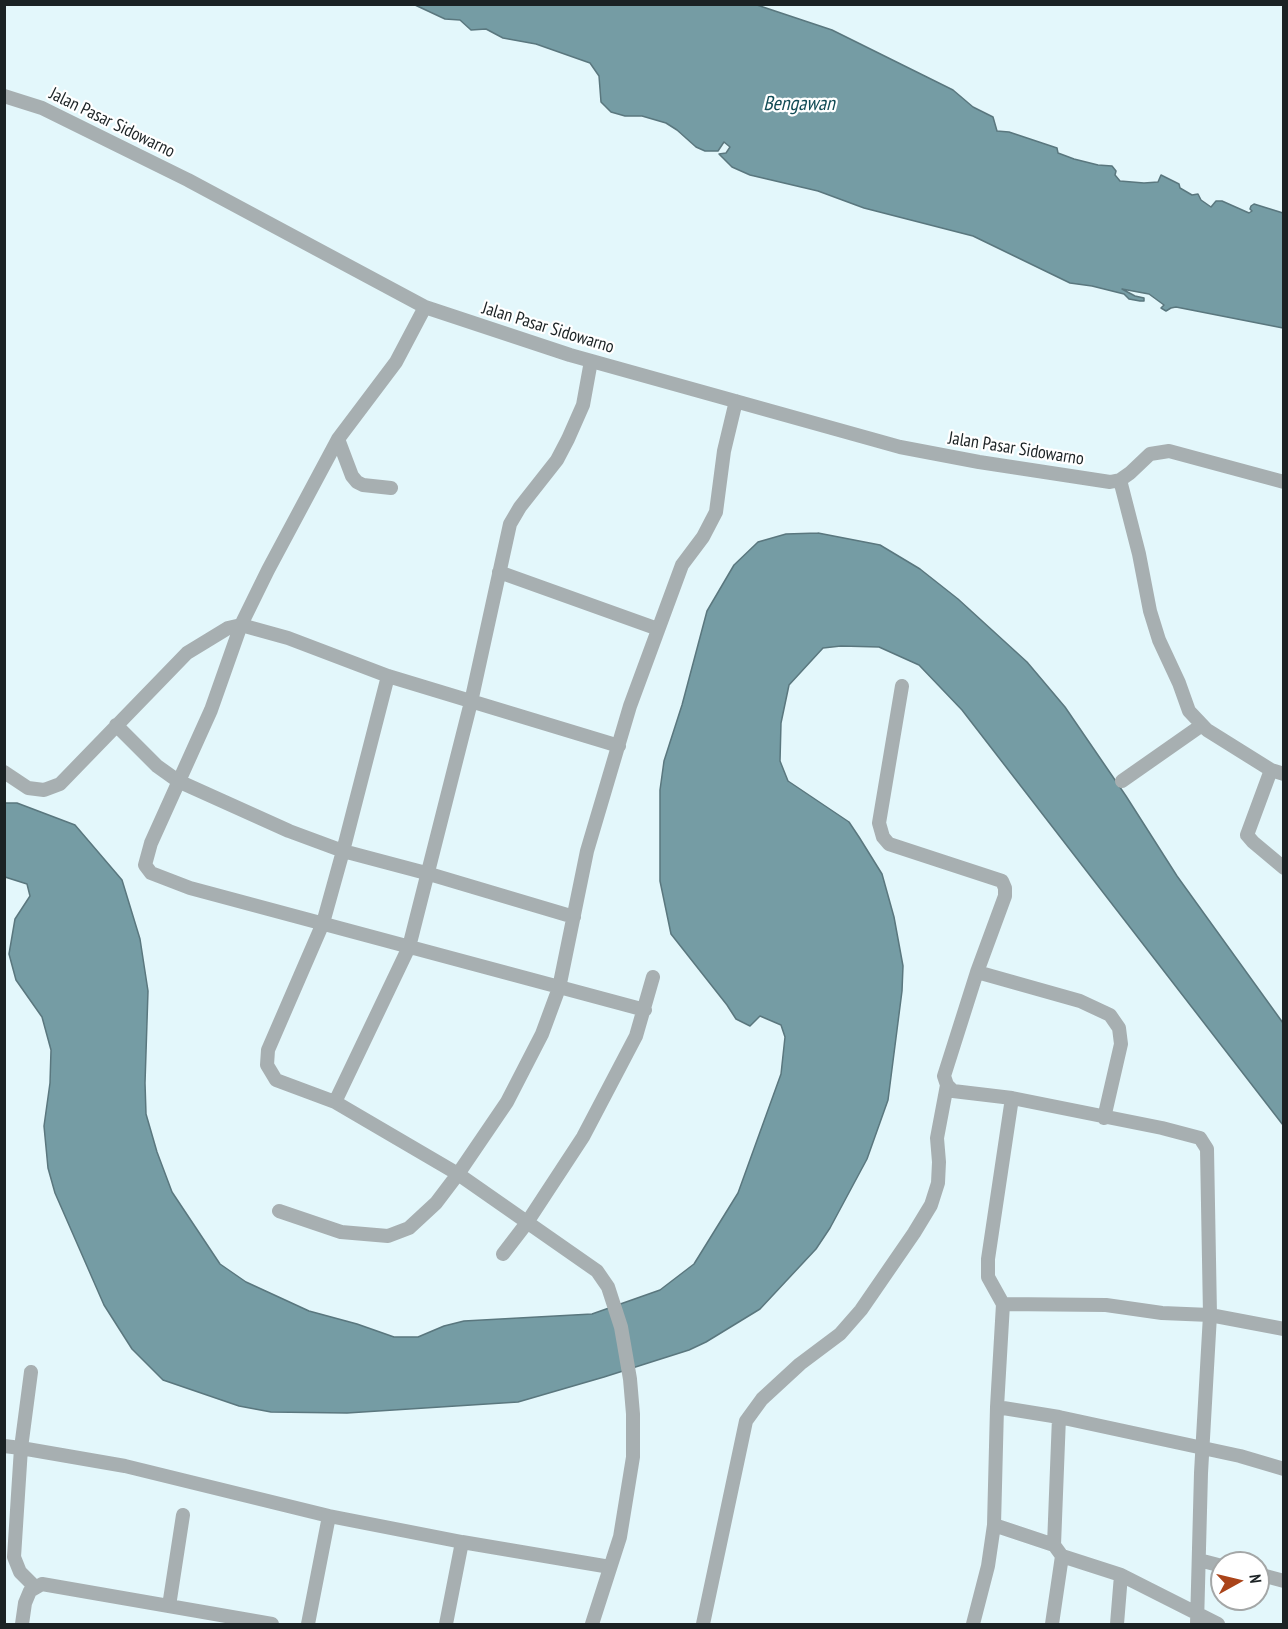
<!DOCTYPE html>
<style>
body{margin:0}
#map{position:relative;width:1288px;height:1629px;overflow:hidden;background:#e3f7fb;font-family:"PT Sans Narrow",sans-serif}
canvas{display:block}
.frame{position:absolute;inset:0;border:6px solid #1b2224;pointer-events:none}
.north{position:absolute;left:1210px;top:1551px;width:60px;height:60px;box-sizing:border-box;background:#fff;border:2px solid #a4a7a7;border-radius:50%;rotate:82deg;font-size:16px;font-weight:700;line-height:24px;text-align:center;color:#1b2224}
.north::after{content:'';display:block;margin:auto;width:21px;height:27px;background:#aa441a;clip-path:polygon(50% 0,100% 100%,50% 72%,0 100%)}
</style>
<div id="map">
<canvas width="1288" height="1629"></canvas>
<div class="frame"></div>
<div class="north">N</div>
</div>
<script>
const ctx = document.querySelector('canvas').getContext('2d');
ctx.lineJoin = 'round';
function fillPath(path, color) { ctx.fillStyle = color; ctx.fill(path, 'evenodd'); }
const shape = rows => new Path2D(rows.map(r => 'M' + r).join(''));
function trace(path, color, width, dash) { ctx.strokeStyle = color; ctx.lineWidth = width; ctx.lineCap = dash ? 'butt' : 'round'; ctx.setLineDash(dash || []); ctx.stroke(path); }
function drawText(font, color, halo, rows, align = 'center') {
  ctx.font = font + ' "PT Sans Narrow",sans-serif'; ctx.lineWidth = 4.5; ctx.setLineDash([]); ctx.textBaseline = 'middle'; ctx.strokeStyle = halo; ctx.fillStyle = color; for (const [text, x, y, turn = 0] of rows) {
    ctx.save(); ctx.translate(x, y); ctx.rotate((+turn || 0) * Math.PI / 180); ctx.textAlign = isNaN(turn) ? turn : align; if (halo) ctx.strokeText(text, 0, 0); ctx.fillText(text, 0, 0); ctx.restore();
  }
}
const water = shape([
 [415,5,757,5,832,30,953,90,973,107,993,117,997,131,1009,132,1057,148,1058,153,1074,159,1098,165,1112,166,1116,171,1115,175,1120,181,1144,183,1158,182,1161,175,1179,184,1180,188,1192,195,1198,194,1201,200,1211,207,1216,201,1222,201,1249,213,1252,211,1250,209,1251,206,1254,204,1283,213,1283,328,1176,307,1171,308,1166,311,1161,308,1164,305,1149,294,1122,289,1135,296,1144,298,1144,301,1140,301,1129,299,1124,294,1092,286,1070,283,973,236,864,208,818,191,750,175,732,167,719,154,726,153,730,147,724,142,718,151,705,151,696,147,677,130,666,123,642,116,625,116,611,112,601,102,599,76,590,63,536,44,503,38,486,29,471,30,460,20,445,19,415,5],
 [818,533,880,545,920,569,958,599,1027,662,1065,707,1126,796,1177,876,1283,1023,1283,1125,962,710,919,665,879,647,841,646,823,648,789,685,781,723,780,761,788,781,849,822,859,837,882,874,894,917,903,966,902,991,888,1100,867,1159,830,1228,816,1249,760,1309,706,1342,689,1350,604,1377,518,1402,347,1413,271,1412,239,1406,163,1380,132,1349,104,1305,55,1193,48,1168,44,1126,50,1083,51,1050,42,1017,16,980,9,954,15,919,30,896,27,884,5,877,5,803,17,803,75,825,122,880,140,939,148,991,145,1083,146,1114,157,1152,172,1192,220,1264,246,1282,309,1311,357,1324,394,1337,418,1337,444,1326,464,1321,592,1314,660,1290,694,1264,738,1193,781,1074,785,1037,781,1025,760,1016,750,1026,736,1019,727,1005,671,934,660,881,660,790,664,761,682,705,707,611,734,565,758,542,786,534,818,533]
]);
fillPath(water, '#759ca4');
trace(water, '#5a777e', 1.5);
trace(shape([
 [4,96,42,108,188,180,425,307,570,355,900,447,979,462,1110,482,1120,480,1130,473,1150,454,1169,451,1284,482],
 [425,307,396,362,338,439,268,570,241,625,211,710,151,843,145,865,151,873,190,888,645,1010],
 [338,439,352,476,357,482,363,485,391,488],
 [1120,480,1139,554,1150,611,1159,640,1179,683,1189,711,1207,730,1271,770,1284,774],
 [499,572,658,629],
 [388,676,343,851,323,923,268,1050,267,1065,276,1080,335,1102,458,1174,597,1271,608,1287,621,1327,630,1379,633,1414,633,1457,620,1537,592,1624],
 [902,686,879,823,883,837,889,844,1002,881,1005,888,1005,896,977,972,944,1076,947,1085,953,1091,1012,1098,1162,1128,1200,1138,1207,1149,1210,1315,1201,1473,1197,1624],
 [116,725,157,766,178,781,289,831,343,851,426,873,574,917],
 [1271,770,1247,835,1253,842,1284,868],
 [4,772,28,788,44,790,60,784,187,653,228,628,241,625,288,638,388,676,619,746],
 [1122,781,1202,725],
 [977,972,1080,1001,1110,1015,1119,1028,1121,1044,1104,1118],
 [335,1102,409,947,471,702,510,524,520,507,557,460,568,439,583,405,591,361],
 [279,1211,341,1232,388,1236,409,1228,436,1203,458,1174,507,1102,542,1034,559,988,587,851,630,706,682,565,703,537,716,512,724,451,736,401],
 [503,1254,526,1224,583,1137,636,1036,653,977],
 [1003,1304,1106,1305,1162,1313,1210,1315,1284,1329],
 [997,1407,1059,1417,1240,1456,1284,1469],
 [4,1446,21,1448,31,1372],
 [994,1525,1054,1545,1062,1556,1121,1575,1218,1624],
 [1054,1545,1059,1417],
 [1199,1560,1222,1566],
 [1258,1574,1284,1581],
 [35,1587,20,1572,14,1557,21,1448,125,1466,329,1516,462,1542,610,1567],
 [169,1606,183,1515],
 [22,1624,25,1603,30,1591,42,1584,272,1624],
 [308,1624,329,1516],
 [446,1624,462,1542],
 [703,1624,746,1421,762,1399,800,1364,840,1334,861,1310,914,1233,931,1205,938,1183,939,1162,937,1138,947,1085],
 [973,1624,988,1566,994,1525,997,1407,1003,1304,988,1277,988,1259,1012,1098],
 [1052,1624,1062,1556],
 [1117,1624,1121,1575]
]), '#a7afb1', 14);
drawText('18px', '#1b2224', '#fff', [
 ["Jalan Pasar Sidowarno",112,123,26],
 ["Jalan Pasar Sidowarno",548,328,17],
 ["Jalan Pasar Sidowarno",1016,449,9]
]);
drawText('italic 20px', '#124c56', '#fff', [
 ["Bengawan",799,104]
]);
</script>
